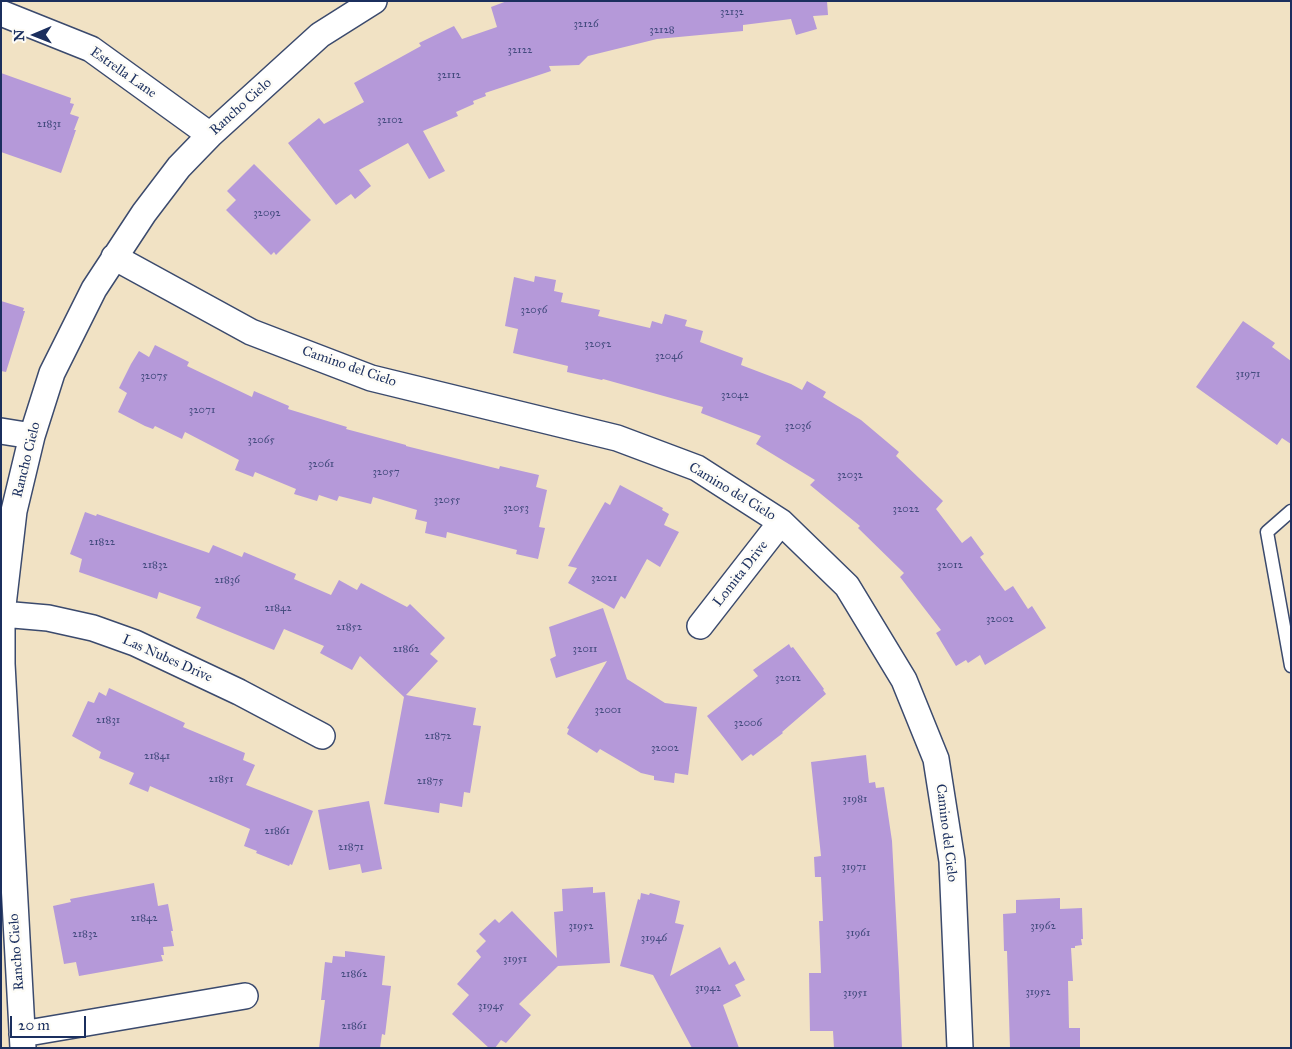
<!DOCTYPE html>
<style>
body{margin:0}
#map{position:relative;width:1292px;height:1049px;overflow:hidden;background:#f1e2c4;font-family:"IM FELL Great Primer",serif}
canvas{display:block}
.frame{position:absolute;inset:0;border:2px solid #1b2f5e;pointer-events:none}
.north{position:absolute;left:10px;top:10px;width:50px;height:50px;-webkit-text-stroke:4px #fdfcf7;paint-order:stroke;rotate:269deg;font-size:14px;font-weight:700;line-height:20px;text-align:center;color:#1b2f5e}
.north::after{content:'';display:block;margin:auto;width:18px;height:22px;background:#1b2f5e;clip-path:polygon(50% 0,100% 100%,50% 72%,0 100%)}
.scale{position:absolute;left:10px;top:1016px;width:76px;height:22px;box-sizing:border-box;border:2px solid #1b2f5e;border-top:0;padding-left:6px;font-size:15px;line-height:18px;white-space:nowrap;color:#1b2f5e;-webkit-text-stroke:4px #fdfcf7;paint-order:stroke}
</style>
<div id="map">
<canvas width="1292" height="1049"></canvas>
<div class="frame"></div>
<div class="north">N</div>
<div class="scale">20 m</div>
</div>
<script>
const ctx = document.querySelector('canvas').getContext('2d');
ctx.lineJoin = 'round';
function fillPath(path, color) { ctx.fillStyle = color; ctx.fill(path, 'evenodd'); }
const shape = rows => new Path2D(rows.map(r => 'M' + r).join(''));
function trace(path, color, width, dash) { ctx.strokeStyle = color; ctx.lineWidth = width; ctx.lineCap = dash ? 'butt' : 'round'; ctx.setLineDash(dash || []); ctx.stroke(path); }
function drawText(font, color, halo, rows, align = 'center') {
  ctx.font = font + ' "IM FELL Great Primer",serif'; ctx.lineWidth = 5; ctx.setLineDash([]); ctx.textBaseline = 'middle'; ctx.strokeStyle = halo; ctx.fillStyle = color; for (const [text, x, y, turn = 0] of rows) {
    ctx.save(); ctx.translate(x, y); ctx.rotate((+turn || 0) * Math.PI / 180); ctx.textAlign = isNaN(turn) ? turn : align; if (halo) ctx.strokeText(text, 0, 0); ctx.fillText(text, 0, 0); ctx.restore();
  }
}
fillPath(shape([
 [507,1,827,1,828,15,813,16,817,29,796,35,791,19,743,25,743,31,657,39,588,56,579,65,549,66,551,71,485,93,486,96,473,101,474,104,456,112,458,116,423,131,445,171,429,179,408,143,359,170,371,186,355,199,351,194,336,205,288,143,319,118,324,124,364,102,354,83,421,46,419,43,454,26,462,39,497,27,491,7],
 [1,73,71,98,70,103,74,104,70,114,79,117,74,130,76,130,61,173,1,152],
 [254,164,311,220,276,255,274,252,271,255,226,210,236,200,227,191],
 [535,276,556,280,554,291,563,293,561,302,600,310,598,316,650,328,652,321,662,324,665,314,687,320,685,326,703,331,700,342,743,358,741,365,791,384,802,390,807,381,826,392,823,397,861,420,899,452,896,456,943,501,936,509,962,543,971,536,984,554,980,557,1005,591,1013,586,1028,609,1032,606,1046,628,985,665,980,655,968,663,966,660,956,666,936,633,941,630,900,577,904,573,858,528,860,526,810,485,815,480,756,444,761,436,701,413,703,407,603,379,602,380,567,372,568,366,513,353,518,329,505,326,514,277,534,282],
 [1,301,24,308,23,311,25,311,6,372,1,371],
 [1243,321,1275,343,1272,347,1291,361,1291,444,1282,438,1277,445,1196,387],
 [155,345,189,362,187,366,252,397,254,391,289,406,288,409,347,427,346,429,406,445,406,446,499,469,500,466,539,475,536,487,547,490,539,527,545,528,538,559,516,554,517,550,447,532,446,538,425,533,427,522,415,519,417,510,373,497,371,504,339,496,337,501,319,495,317,501,294,494,296,489,255,472,253,477,235,470,239,460,185,432,182,439,155,426,153,429,145,426,118,412,127,393,119,388,131,364,139,351,149,357],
 [620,485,663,508,662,510,669,514,664,525,679,532,660,567,647,559,625,599,621,596,614,609,568,583,577,568,568,566,605,502,610,505],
 [85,512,96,516,97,514,209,553,213,545,242,557,244,552,296,574,294,579,331,595,339,580,357,590,361,583,407,607,410,604,445,638,430,654,438,661,406,695,476,708,473,725,481,726,470,793,464,792,462,807,440,803,439,813,384,804,404,697,360,656,352,670,320,653,324,646,284,629,274,650,196,618,201,607,159,592,157,599,79,572,82,559,70,554],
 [603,608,627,679,665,703,697,707,688,775,675,773,674,783,654,780,654,776,641,773,600,749,597,753,567,734,569,729,567,728,607,661,556,678,550,659,556,656,549,627],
 [789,644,791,648,793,647,824,689,823,690,826,694,782,732,783,733,753,756,751,754,742,761,707,716,758,676,753,670],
 [109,688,185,723,183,727,245,753,243,760,255,765,246,785,313,811,292,865,290,864,289,866,256,853,257,851,244,846,250,829,150,786,148,792,129,784,134,773,99,758,101,752,72,736,88,701,94,703,99,692,106,696],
 [866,755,869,783,875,782,876,788,884,787,892,841,899,973,902,1048,834,1048,833,1031,810,1031,809,973,821,973,819,921,823,921,821,877,815,877,814,857,821,856,811,762],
 [369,801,382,869,362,873,360,864,329,870,318,810],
 [154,883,158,906,168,904,173,931,171,931,174,946,163,947,164,955,161,955,163,961,79,976,76,962,64,964,53,906,71,902,70,899],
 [593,887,593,893,605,892,610,963,558,966,519,1004,531,1015,506,1043,501,1040,495,1048,489,1048,452,1014,469,995,457,984,481,957,476,951,486,941,479,934,495,919,499,923,512,911,557,958,554,912,563,911,562,889],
 [641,893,649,895,650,893,680,901,675,923,684,925,670,976,720,947,729,965,735,961,745,980,735,985,741,996,723,1005,739,1048,692,1048,653,975,620,966,638,899,640,900],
 [1060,898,1060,909,1082,908,1083,939,1081,939,1082,945,1075,946,1075,948,1071,948,1073,981,1068,981,1069,1028,1080,1028,1080,1048,1010,1048,1007,951,1004,951,1003,914,1016,913,1016,900],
 [345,951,385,956,382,985,391,986,385,1035,382,1034,380,1048,319,1048,325,1000,321,1000,325,962,332,963,333,956,345,957]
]), '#b599d9');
const service = shape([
 [1291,511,1267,532,1291,666]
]);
const minor = shape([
 [1,13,91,49,210,135],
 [114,257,251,332,371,378,617,438,697,468,781,522,847,586,904,680,936,759,952,861,960,1048],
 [1,431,32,436],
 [2,614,48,618,93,628,135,643,239,692,322,736],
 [700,626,781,522],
 [22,1034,245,996],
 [23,1048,2,664,2,614,14,511,32,436,52,373,94,289,144,213,179,167,210,135,320,35,374,1]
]);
trace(service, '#3b4a6d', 15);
trace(minor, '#3b4a6d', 28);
trace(service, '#fff', 12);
trace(minor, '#fff', 25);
drawText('11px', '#424a7d', null, [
 ["32132",732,12],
 ["32126",586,24],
 ["32128",662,30],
 ["32122",520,50],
 ["32112",449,75],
 ["32102",390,120],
 ["21831",49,124],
 ["32092",267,213],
 ["32056",534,310],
 ["32052",598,344],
 ["32046",669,356],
 ["31971",1248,374],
 ["32075",154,376],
 ["32042",735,395],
 ["32071",202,410],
 ["32036",798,426],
 ["32065",261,440],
 ["32061",321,464],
 ["32057",386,472],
 ["32032",850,475],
 ["32055",447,500],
 ["32053",516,508],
 ["32022",906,509],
 ["21822",102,542],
 ["21832",155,565],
 ["32012",950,565],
 ["32021",604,578],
 ["21836",227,580],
 ["21842",278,608],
 ["32002",1000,619],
 ["21852",349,627],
 ["21862",406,649],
 ["32011",585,649],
 ["32012",788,678],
 ["32001",608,710],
 ["21831",108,720],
 ["32006",748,723],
 ["21872",438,736],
 ["32002",665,748],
 ["21841",157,756],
 ["21851",221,779],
 ["21875",430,781],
 ["31981",855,799],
 ["21861",277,831],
 ["21871",351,847],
 ["31971",854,867],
 ["21842",144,918],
 ["31952",581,926],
 ["31962",1043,926],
 ["31961",858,933],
 ["21832",85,934],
 ["31946",654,938],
 ["31951",515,959],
 ["21862",354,974],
 ["31942",708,988],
 ["31952",1038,992],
 ["31951",855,993],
 ["31945",491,1006],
 ["21861",354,1026]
]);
drawText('14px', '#1b2f5e', '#fdfcf7', [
 ["Estrella Lane",123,73,35],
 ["Rancho Cielo",241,107,-42],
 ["Camino del Cielo",349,367,19],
 ["Rancho Cielo",27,460,-76],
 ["Camino del Cielo",732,492,31],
 ["Lomita Drive",741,574,-52],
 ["Las Nubes Drive",167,659,24],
 ["Camino del Cielo",946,833,83],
 ["Rancho Cielo",17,952,-94]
]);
</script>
